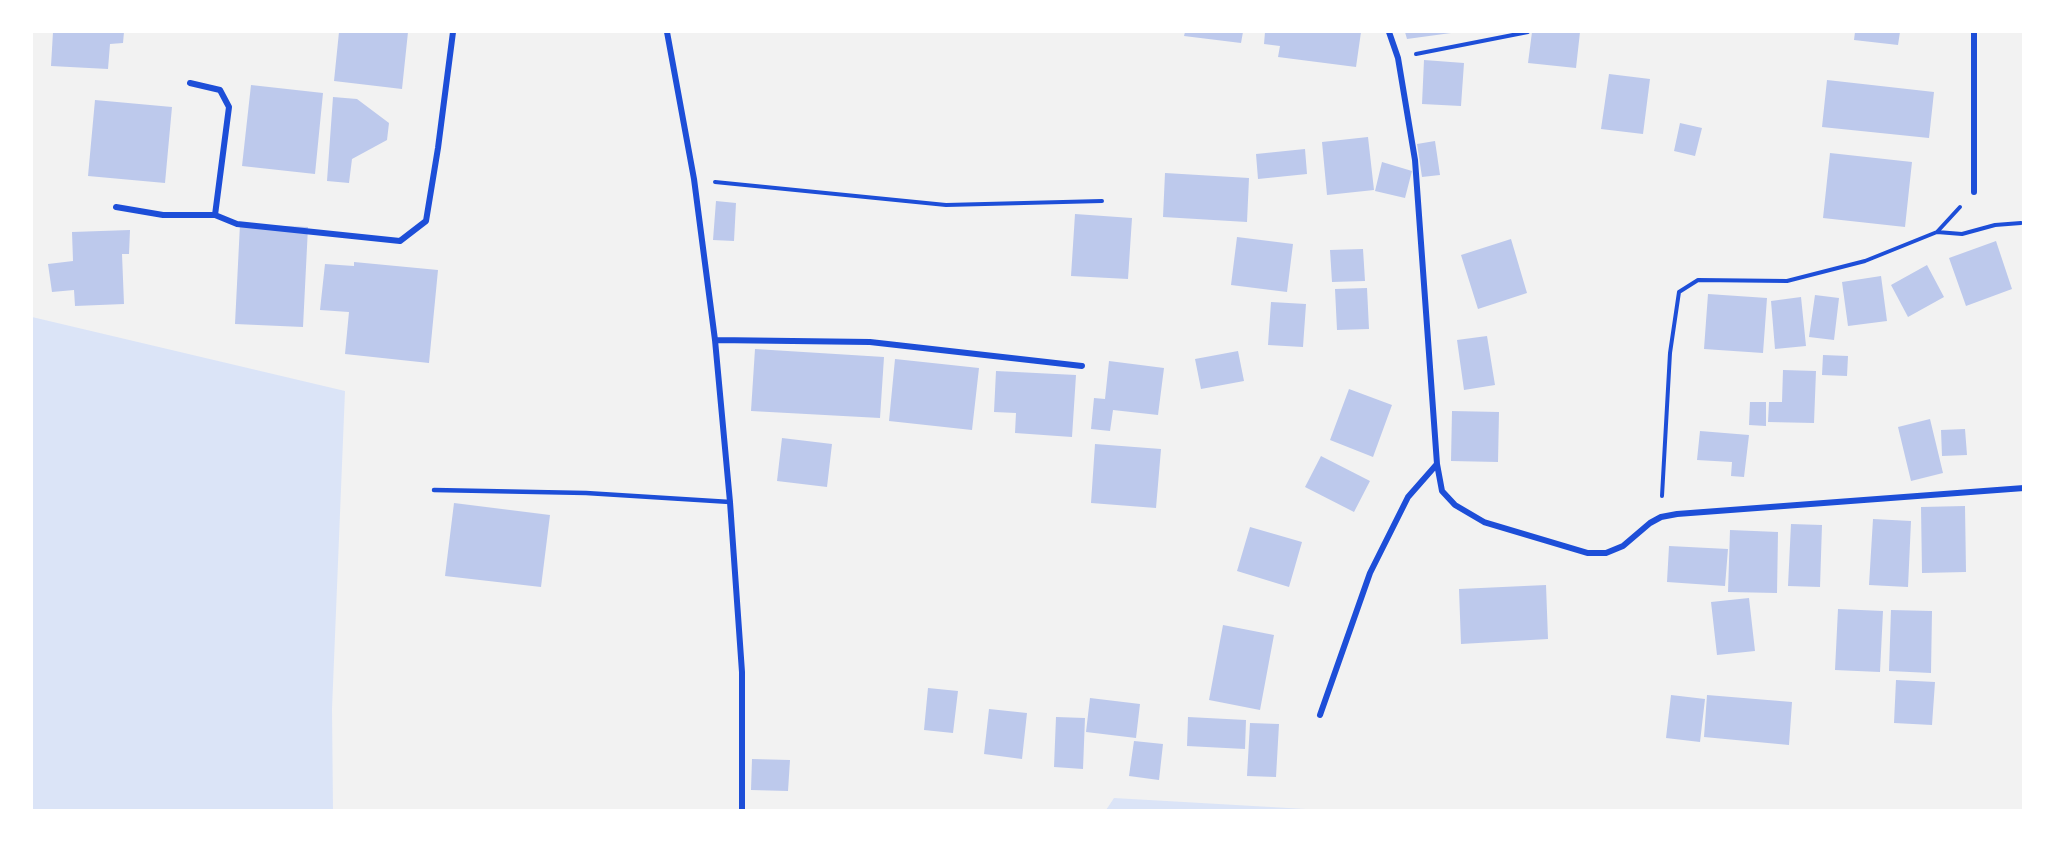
<!DOCTYPE html>
<style>
body{margin:0}
#map{position:relative;width:2055px;height:842px;overflow:hidden;background:#f2f2f2;font-family:"Open Sans",sans-serif}
canvas{display:block}
.frame{position:absolute;inset:0;border:33px solid #fff;pointer-events:none}
</style>
<div id="map">
<canvas width="2055" height="842"></canvas>
<div class="frame"></div>
</div>
<script>
const ctx = document.querySelector('canvas').getContext('2d');
ctx.lineJoin = 'round';
function fillPath(path, color) { ctx.fillStyle = color; ctx.fill(path, 'evenodd'); }
const shape = rows => new Path2D(rows.map(r => 'M' + r).join(''));
function trace(path, color, width, dash) { ctx.strokeStyle = color; ctx.lineWidth = width; ctx.lineCap = dash ? 'butt' : 'round'; ctx.setLineDash(dash || []); ctx.stroke(path); }
fillPath(shape([
 [32,317,345,391,332,709,333,810,32,810],
 [1114,798,1323,810,1324,810,1106,810]
]), '#dbe4f7');
fillPath(shape([
 [53,32,124,32,123,43,110,44,108,69,51,66],
 [339,32,408,32,402,89,334,81],
 [1185,32,1243,32,1241,43,1184,36],
 [1265,32,1361,32,1356,67,1278,57,1280,46,1264,44],
 [1405,32,1451,32,1451,33,1407,39],
 [1532,32,1580,32,1576,68,1528,63],
 [1855,32,1900,32,1898,45,1854,40],
 [1424,60,1464,63,1461,106,1422,104],
 [1609,74,1650,79,1643,134,1601,129],
 [1827,80,1934,92,1929,138,1822,127],
 [251,85,323,93,315,174,242,166],
 [333,97,357,99,389,123,387,140,352,159,349,183,327,181],
 [95,100,172,107,165,183,88,176],
 [1680,123,1702,128,1695,156,1674,151],
 [1368,137,1374,190,1327,195,1322,142],
 [1435,141,1440,175,1422,177,1417,144],
 [1305,149,1307,174,1258,179,1256,154],
 [1830,153,1912,162,1905,227,1823,218],
 [1382,162,1412,171,1405,198,1375,191],
 [1165,173,1249,178,1247,222,1163,217],
 [716,201,736,203,734,241,713,240],
 [1075,214,1132,218,1128,279,1071,276],
 [240,224,308,227,303,327,235,324],
 [130,230,129,254,122,254,124,304,75,306,74,290,52,292,48,264,73,261,72,232],
 [1237,237,1293,244,1287,292,1231,285],
 [1511,239,1527,293,1478,309,1461,255],
 [1996,241,2012,289,1966,306,1949,258],
 [1363,249,1365,281,1332,282,1330,250],
 [354,262,438,270,429,363,345,354,349,312,320,310,325,264,354,266],
 [1927,265,1944,297,1908,317,1891,285],
 [1881,276,1887,321,1848,326,1842,282],
 [1367,288,1369,329,1337,330,1335,289],
 [1708,294,1767,298,1763,353,1704,349],
 [1815,295,1839,298,1834,340,1809,337],
 [1801,297,1806,346,1775,349,1771,301],
 [1271,302,1306,304,1303,347,1268,345],
 [1487,336,1495,385,1464,390,1457,340],
 [755,349,884,357,880,418,751,411],
 [1238,351,1244,381,1201,389,1195,359],
 [1823,355,1848,356,1847,376,1822,375],
 [895,359,979,368,972,430,889,421],
 [1109,361,1164,368,1158,415,1113,410,1110,431,1091,429,1094,398,1105,399],
 [1783,370,1816,371,1814,423,1768,422,1769,402,1782,402],
 [996,371,1076,375,1072,437,1015,433,1016,413,994,412],
 [1349,389,1392,405,1373,457,1330,440],
 [1750,402,1766,402,1766,426,1749,425],
 [1452,411,1499,412,1498,462,1451,461],
 [1930,419,1943,473,1911,481,1898,427],
 [1965,429,1967,455,1942,456,1941,430],
 [1700,431,1749,435,1744,477,1731,476,1732,462,1697,460],
 [782,438,832,444,827,487,777,481],
 [1095,444,1161,449,1156,508,1091,503],
 [1321,456,1370,481,1354,512,1305,487],
 [454,503,550,515,541,587,445,576],
 [1965,506,1966,572,1922,573,1921,507],
 [1873,519,1911,521,1908,587,1869,585],
 [1791,524,1822,525,1820,587,1788,586],
 [1250,527,1302,542,1289,587,1237,571],
 [1730,530,1778,532,1777,593,1728,592],
 [1669,546,1728,549,1725,586,1667,582],
 [1546,585,1548,639,1461,644,1459,589],
 [1749,598,1755,651,1717,655,1711,602],
 [1838,609,1883,611,1880,672,1835,670],
 [1891,610,1932,611,1931,673,1889,671],
 [1223,625,1274,635,1260,710,1209,700],
 [1896,680,1935,682,1932,725,1894,723],
 [928,688,958,691,953,733,924,730],
 [1671,695,1705,699,1700,742,1666,738],
 [1707,695,1792,702,1789,745,1704,737],
 [1090,698,1140,704,1136,738,1086,732],
 [989,709,1027,713,1022,759,984,754],
 [1056,717,1085,718,1083,769,1054,767],
 [1188,717,1246,720,1245,749,1187,746],
 [1250,723,1279,724,1276,777,1247,776],
 [1134,741,1163,744,1159,780,1129,776],
 [752,759,790,760,788,791,751,790]
]), '#bdc9ec');
trace(shape([
 [1416,54,1528,32],
 [715,182,946,205,1102,201],
 [1937,232,1962,234,1995,225,2021,223],
 [1662,496,1670,353,1679,292,1698,280,1787,281,1865,261,1937,232,1960,207]
]), '#1d4ed8', 4);
trace(shape([
 [434,490,586,493,730,502]
]), '#1d4ed8', 4.5);
trace(shape([
 [667,32,694,179,715,340,730,502,742,672,742,810],
 [1974,32,1974,192],
 [190,83,220,90,229,107,215,215,237,224,400,241,426,221,438,148,453,32],
 [116,207,163,215,215,215],
 [715,340,870,342,1082,366],
 [1437,464,1442,491,1455,505,1484,522,1588,553,1606,553,1623,546,1650,523,1661,517,1677,514,2024,488],
 [1320,715,1370,573,1408,497,1437,464,1415,160,1398,58,1389,32]
]), '#1d4ed8', 6);
</script>
